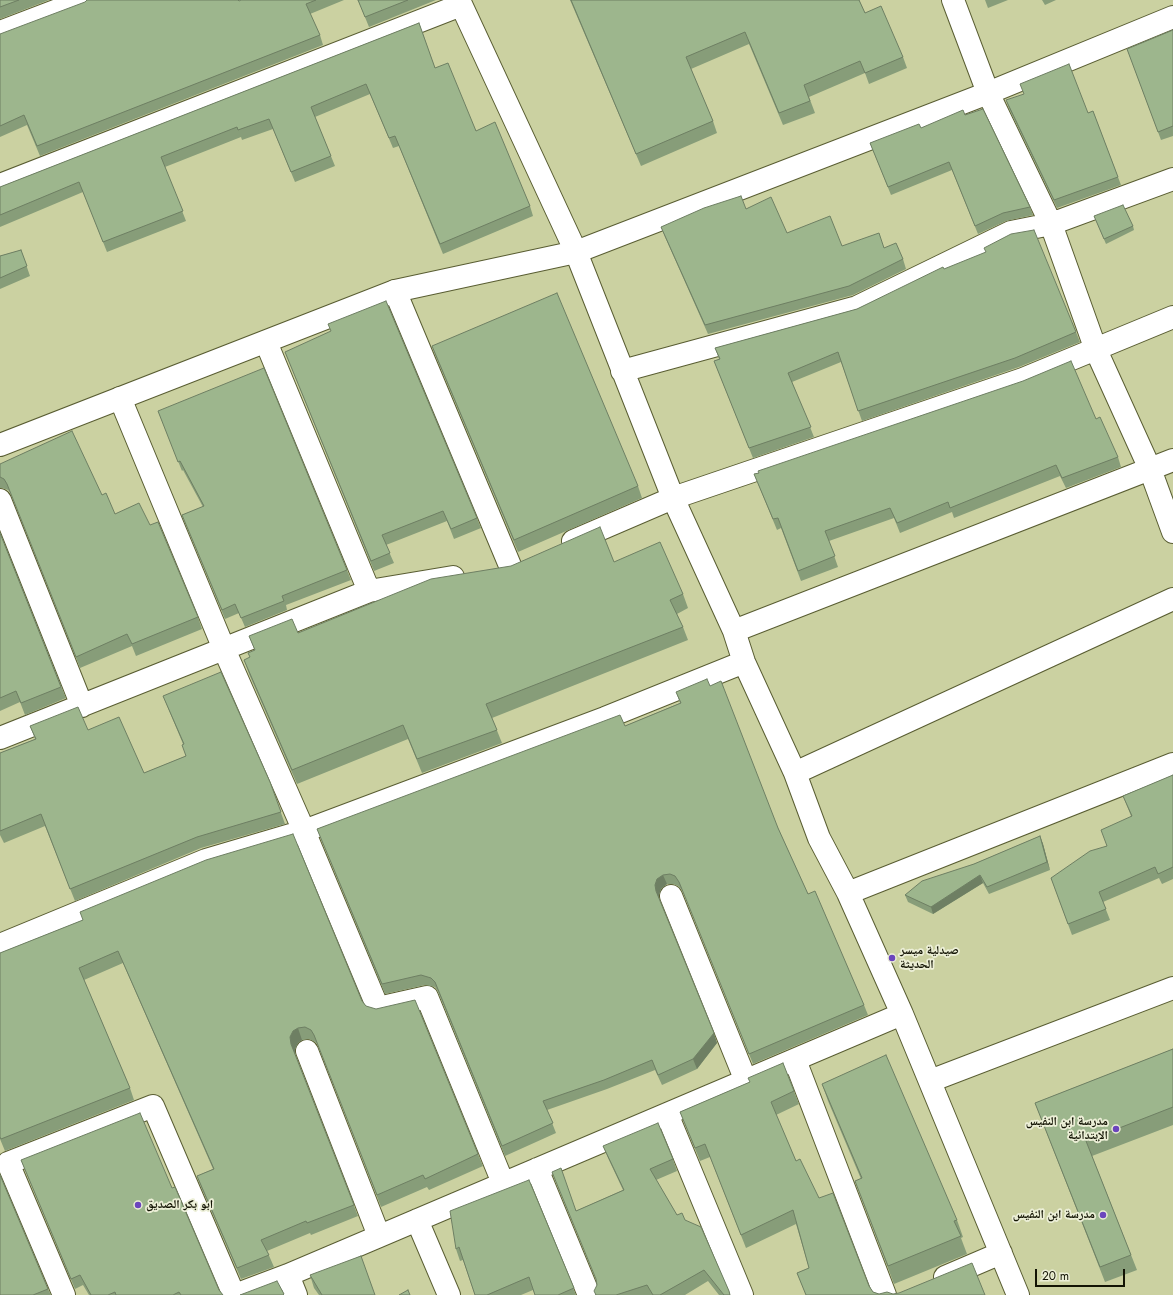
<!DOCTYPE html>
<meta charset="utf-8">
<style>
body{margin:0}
#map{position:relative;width:1173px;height:1295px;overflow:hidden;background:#cbd1a1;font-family:Jost,sans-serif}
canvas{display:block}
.scale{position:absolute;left:1035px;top:1269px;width:90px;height:18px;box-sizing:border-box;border:2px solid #131404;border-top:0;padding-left:5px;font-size:12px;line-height:14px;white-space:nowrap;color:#131404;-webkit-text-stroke:3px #ecefd7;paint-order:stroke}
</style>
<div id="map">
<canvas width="1173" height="1295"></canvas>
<div class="scale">20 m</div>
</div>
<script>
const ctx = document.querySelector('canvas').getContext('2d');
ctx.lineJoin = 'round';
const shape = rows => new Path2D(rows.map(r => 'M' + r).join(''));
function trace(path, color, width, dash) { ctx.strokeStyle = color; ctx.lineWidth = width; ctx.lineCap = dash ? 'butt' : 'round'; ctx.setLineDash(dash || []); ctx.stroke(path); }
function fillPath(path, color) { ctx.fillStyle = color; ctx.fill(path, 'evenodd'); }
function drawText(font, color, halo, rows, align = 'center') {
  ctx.font = font + ' Jost,"Noto Naskh Arabic",sans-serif'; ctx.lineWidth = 3.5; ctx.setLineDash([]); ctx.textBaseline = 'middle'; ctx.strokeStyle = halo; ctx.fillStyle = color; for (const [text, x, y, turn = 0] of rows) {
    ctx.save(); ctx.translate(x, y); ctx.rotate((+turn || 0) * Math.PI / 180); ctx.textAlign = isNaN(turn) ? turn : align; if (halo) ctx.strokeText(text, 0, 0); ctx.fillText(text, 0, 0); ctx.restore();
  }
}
const minor = shape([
 [459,0,576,252,673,498,734,631,744,662,795,773,819,838,848,893,902,1014,1018,1295],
 [953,0,988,93,1051,224,1096,350,1150,469,1173,532],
 [0,32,84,0],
 [0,185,461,5],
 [395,291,511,568],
 [266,342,369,591],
 [622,371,857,307,1011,232,1051,224,1173,179],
 [120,398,224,649,304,831,378,1008,427,997,503,1183],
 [0,500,82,706],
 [573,541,673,498,1023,379,1173,317],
 [734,631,1173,460],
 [0,738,369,591,453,577],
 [795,773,1173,599],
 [848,893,1173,764],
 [671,896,746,1081],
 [0,945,206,860,304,831,605,718,744,662],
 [307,1051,379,1236],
 [795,1060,885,1295],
 [930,1081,1173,988],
 [667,1114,742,1295],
 [537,1169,589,1295],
 [417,1220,449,1295],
 [288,1275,296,1295],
 [945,1277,1001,1253],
 [64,1295,8,1163,153,1106,234,1295],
 [235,1295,288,1275,902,1014]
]);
const secondary = shape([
 [0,445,395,291,576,252,988,93,1173,17]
]);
trace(minor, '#595d32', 24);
trace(secondary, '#595d32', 24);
trace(minor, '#fff', 22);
trace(secondary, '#fff', 22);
fillPath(shape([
 [0,0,49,0,0,19],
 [241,0,344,0,310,14,320,35,323,45,40,156,27,125,0,137,0,34,239,1],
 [358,0,436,0,369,27],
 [570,0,859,0,865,13,903,57,907,68,869,84,865,73,809,97,815,113,783,125,749,44,691,69,713,121,717,133,641,166],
 [985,0,1008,0,988,8],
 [1042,0,1056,0,1045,5],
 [419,23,435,68,476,131,530,206,533,216,443,254,399,146,393,148,370,94,315,117,335,166,295,182,273,129,242,140,241,137,165,167,186,221,107,252,83,192,0,227,0,187],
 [1173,30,1173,136,1161,140,1127,49],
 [1006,100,1088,113,1093,111,1121,185,1057,208,1009,109],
 [965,115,1030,207,1033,215,1006,221,978,234,952,170,891,195,870,143],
 [746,209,787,233,842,246,884,248,903,259,906,269,853,295,708,334,665,237,661,227],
 [1094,216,1133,226,1134,230,1106,244],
 [21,250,30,276,0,289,0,256],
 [944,269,1076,332,1080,342,1019,367,862,421,841,362,792,382,814,437,753,458,714,361,719,359,715,348,857,309],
 [432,346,638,486,642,498,518,552,436,357],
 [285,352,477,518,481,528,454,539,447,521,386,545,394,563,374,571],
 [158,411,347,570,351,580,286,605,287,610,245,627,239,613,225,619,182,515,203,507,183,470,182,471],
 [1096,419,1118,457,1121,467,1066,488,1060,476,954,518,952,512,900,533,894,518,829,541,838,567,801,581,781,528,777,530,754,474],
 [0,464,102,495,115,514,150,525,198,617,202,629,136,656,132,646,80,668,12,495,8,490,2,488,0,488],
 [0,533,66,698,25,715,20,702,0,711],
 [614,562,683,594,688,608,677,614,683,627,688,640,492,718,502,743,422,773,408,739,297,784,249,674,244,660,250,658,255,651,249,636,298,633],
 [676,692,778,828,808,894,864,1005,868,1015,753,1064,683,891,678,886,673,884,667,884,661,889,659,895,659,899,717,1043,697,1069,662,1085,655,1070,607,1089,547,1110,556,1133,505,1156,438,992,435,987,425,985,385,994,317,829,625,726,680,703],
 [163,696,270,782,285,824,201,848,75,901,45,826,4,843,0,835,0,753,35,739,30,726,88,730,144,773,186,756,183,744],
 [1173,775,1173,879,1162,884,1159,878,1103,902,1110,920,1072,935,1051,878,1107,846,1131,816,1123,796],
 [1040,836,1043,844,1050,870,989,894,983,883,933,914,908,902,905,895,974,864],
 [83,920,362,1001,478,1154,483,1166,429,1190,427,1187,381,1207,319,1046,315,1042,309,1039,302,1040,298,1043,295,1049,295,1055,358,1216,311,1235,310,1233,267,1251,274,1267,241,1279,201,1187,197,1176,213,1169,123,963,84,980,130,1088,134,1100,5,1151,0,1139,0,953],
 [1173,1049,1173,1125,1092,1156,1137,1270,1105,1282,1035,1103],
 [783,1063,799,1104,776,1115,796,1161,819,1198,869,1286,873,1292,879,1294,985,1295,806,1295,797,1273,809,1268,796,1224,746,1248,710,1157,700,1161,680,1112,750,1082],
 [822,1084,957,1220,963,1237,961,1238,967,1254,894,1284,855,1181,861,1179,828,1101],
 [603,1146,673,1159,677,1171,656,1180,677,1215,685,1220,729,1291,730,1295,719,1295,708,1281,685,1295,595,1295,597,1285,597,1280,552,1172,576,1211,623,1190,608,1158],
 [21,1160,172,1188,219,1290,223,1295,89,1295,83,1285,75,1289,25,1170],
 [529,1180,576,1295,535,1295,533,1290,521,1295,475,1295,463,1260,460,1261,456,1249],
 [310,1275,375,1295,319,1295,314,1288],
 [48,1289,51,1295,0,1295]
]), '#879d79');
fillPath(shape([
 [1040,836,1043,844,1050,870,1047,862],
 [663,875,667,884,661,889,659,895,659,901,656,891,655,885,657,879],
 [980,875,983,883,933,914,931,907],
 [298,1028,302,1040,298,1043,295,1049,295,1056,291,1044,290,1037,293,1031],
 [714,1033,717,1043,697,1069,693,1059]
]), '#6e7f63');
const building = shape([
 [0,0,19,0,0,7,0,0],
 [87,0,238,0,239,1,241,0,316,0,306,4,320,35,37,146,24,115,0,126,0,34,85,2,87,0],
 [358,0,408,0,365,17,358,0],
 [571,0,859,0,865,13,881,6,903,57,865,73,860,61,804,85,810,101,779,113,745,32,686,57,713,121,636,154,571,0],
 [419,23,435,68,448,63,476,131,495,122,530,206,440,244,395,136,389,138,366,84,311,107,331,156,291,172,269,119,238,130,237,127,161,157,183,211,103,242,79,182,0,215,0,187,419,23],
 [1173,30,1173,126,1158,132,1127,49,1173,30],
 [1069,64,1088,113,1093,111,1118,177,1054,200,1006,100,1024,94,1020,84,1069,64],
 [983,109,1030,207,1003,213,975,226,949,162,888,187,870,143,919,124,921,128,963,110,965,115,983,109],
 [741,196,746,209,771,197,787,233,830,216,842,246,879,233,884,248,896,243,903,259,849,286,705,325,661,227,704,208,741,196],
 [1123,205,1133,226,1104,239,1094,216,1123,205],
 [1034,230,1076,332,1015,358,858,411,838,352,788,373,811,427,749,448,714,361,720,359,715,348,857,309,943,267,944,269,986,252,984,248,1011,234,1034,230],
 [21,250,27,266,0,278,0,256,21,250],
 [557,293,638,486,514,540,432,346,557,293],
 [386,301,477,518,451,529,443,511,382,535,390,553,371,561,285,352,331,331,328,324,386,301],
 [1071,361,1096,419,1100,417,1118,457,1062,478,1056,465,950,508,948,502,897,523,890,508,825,531,835,556,798,571,778,518,773,519,754,474,759,473,758,471,1023,381,1071,361],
 [264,368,347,570,282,596,284,601,241,618,235,604,222,610,182,515,204,506,180,461,178,462,158,411,264,368],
 [72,431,102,495,106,493,115,514,139,503,150,525,158,522,198,617,132,644,127,634,76,657,7,484,4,479,0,477,0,464,72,431],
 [600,527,614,562,660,542,683,594,670,600,683,627,486,704,497,730,417,759,403,725,292,770,244,660,250,657,248,653,255,650,249,636,292,619,298,633,431,579,511,566,600,527],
 [0,533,61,687,21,703,16,691,0,698,0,533],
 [221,672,270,782,281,812,197,837,70,889,41,814,0,831,0,753,36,739,30,726,78,707,88,730,119,717,144,773,186,756,182,745,184,744,163,696,221,672],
 [707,679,710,686,721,681,778,828,808,894,815,891,864,1005,749,1054,679,882,675,876,670,874,663,875,657,879,655,885,656,891,714,1033,693,1059,658,1075,652,1060,604,1080,543,1101,553,1123,502,1146,435,982,431,978,421,975,382,984,317,829,620,715,625,726,681,703,676,692,707,679],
 [1173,775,1173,867,1158,874,1155,867,1099,892,1106,909,1068,924,1051,878,1090,851,1107,846,1101,830,1132,816,1123,796,1173,775],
 [293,834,362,1001,366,1006,376,1009,415,1000,478,1154,425,1179,423,1175,377,1195,314,1035,311,1030,305,1027,298,1028,293,1031,290,1037,291,1044,354,1205,307,1223,306,1221,261,1240,269,1255,237,1268,197,1176,214,1169,118,951,79,968,130,1088,1,1139,0,1137,0,953,83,920,80,912,206,860,293,834],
 [1040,836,1047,862,987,887,980,875,931,907,905,895,922,881,974,864,1040,836],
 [1173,1049,1173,1107,1086,1141,1131,1255,1100,1267,1035,1103,1173,1049],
 [886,1055,957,1220,954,1221,961,1236,888,1266,855,1181,862,1178,822,1084,886,1055],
 [783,1063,794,1091,771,1102,796,1161,800,1159,819,1198,833,1193,869,1286,873,1292,879,1294,887,1292,893,1294,899,1293,972,1263,985,1295,806,1295,797,1273,809,1268,793,1210,741,1235,705,1144,695,1148,680,1112,750,1082,748,1078,783,1063],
 [140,1113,172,1188,175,1187,219,1290,223,1295,181,1295,179,1292,173,1295,116,1295,115,1292,108,1295,91,1295,80,1275,71,1279,21,1160,140,1113],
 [658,1123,673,1159,650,1169,677,1215,682,1213,685,1220,701,1227,729,1291,730,1295,724,1295,704,1270,660,1295,653,1295,647,1285,616,1295,596,1295,594,1291,597,1285,596,1279,552,1172,561,1168,576,1211,624,1190,603,1146,658,1123],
 [0,1175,48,1289,33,1295,0,1295,0,1175],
 [529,1180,574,1288,558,1295,535,1295,529,1277,487,1295,475,1295,459,1247,456,1249,450,1211,529,1180],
 [361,1256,375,1295,322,1295,310,1275,361,1256],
 [277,1281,284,1294,283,1295,240,1295,277,1281],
 [408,1290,410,1295,399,1295,408,1290]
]);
fillPath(building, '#9db68d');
trace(building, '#6e7f63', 1);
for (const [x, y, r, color] of [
 [892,958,4,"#6b45bd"],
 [1116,1129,4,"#6b45bd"],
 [138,1205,4,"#6b45bd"],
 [1103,1215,4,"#6b45bd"]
]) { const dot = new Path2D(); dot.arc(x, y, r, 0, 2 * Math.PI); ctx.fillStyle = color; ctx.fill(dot); trace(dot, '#ecefd7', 1.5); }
drawText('bold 12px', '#131404', '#ecefd7', [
 ["صيدلية ميسر",900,951],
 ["الحديثة",900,965],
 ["مدرسة ابن النفيس",1108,1122,"right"],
 ["الإبتدائية",1108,1136,"right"],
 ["ابو بكر الصديق",146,1205],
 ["مدرسة ابن النفيس",1095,1215,"right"]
], 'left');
</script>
